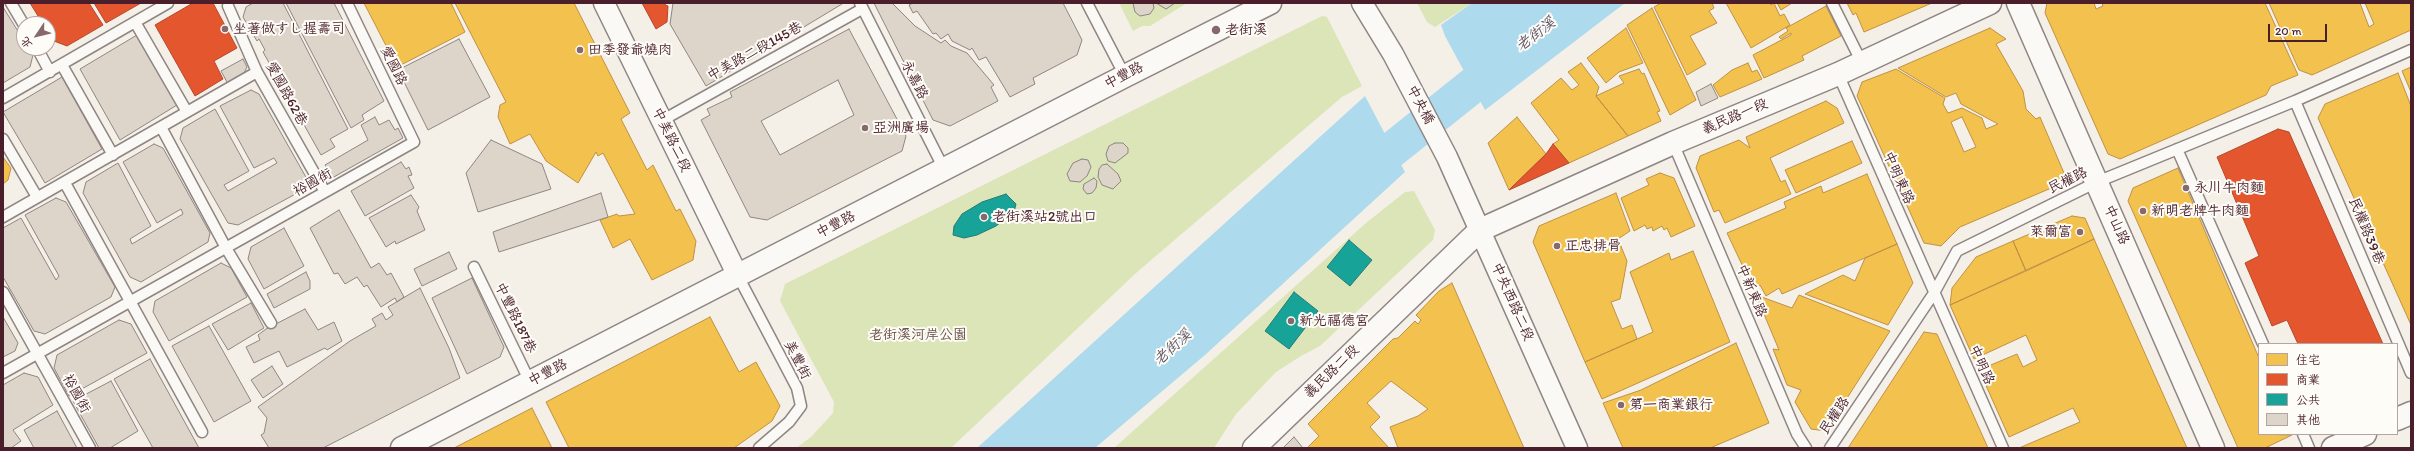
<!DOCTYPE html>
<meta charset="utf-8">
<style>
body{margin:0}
#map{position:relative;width:2414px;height:451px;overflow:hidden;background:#f4f0e8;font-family:Itim,"LXGW WenKai TC",sans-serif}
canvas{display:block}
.frame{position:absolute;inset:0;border:4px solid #4a1f2b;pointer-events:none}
.legend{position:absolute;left:2258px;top:343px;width:140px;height:92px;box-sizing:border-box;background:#fdfcf7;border:1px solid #b5a4a5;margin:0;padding:5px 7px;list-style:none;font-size:12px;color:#4a1f2b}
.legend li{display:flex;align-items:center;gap:8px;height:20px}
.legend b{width:20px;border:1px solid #b5a4a5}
.north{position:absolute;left:16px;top:16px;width:40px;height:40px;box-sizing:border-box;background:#fdfcf7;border:1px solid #b5a4a5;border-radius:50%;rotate:235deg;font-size:11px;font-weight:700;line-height:16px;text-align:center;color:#4a1f2b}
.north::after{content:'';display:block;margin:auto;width:14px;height:18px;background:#86686d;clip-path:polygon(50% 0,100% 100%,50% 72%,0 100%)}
.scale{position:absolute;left:2268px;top:24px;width:59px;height:18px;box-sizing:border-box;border:2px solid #4a1f2b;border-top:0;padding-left:5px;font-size:12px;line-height:14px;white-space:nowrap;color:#4a1f2b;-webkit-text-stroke:3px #fdfcf7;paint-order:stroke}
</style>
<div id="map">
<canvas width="2414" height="451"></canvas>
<div class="frame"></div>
<ul class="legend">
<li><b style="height:11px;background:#f2c14e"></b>住宅</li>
<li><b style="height:11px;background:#e4572e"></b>商業</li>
<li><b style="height:11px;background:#17a398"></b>公共</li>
<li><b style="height:11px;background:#ddd5c9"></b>其他</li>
</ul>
<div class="north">北</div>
<div class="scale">20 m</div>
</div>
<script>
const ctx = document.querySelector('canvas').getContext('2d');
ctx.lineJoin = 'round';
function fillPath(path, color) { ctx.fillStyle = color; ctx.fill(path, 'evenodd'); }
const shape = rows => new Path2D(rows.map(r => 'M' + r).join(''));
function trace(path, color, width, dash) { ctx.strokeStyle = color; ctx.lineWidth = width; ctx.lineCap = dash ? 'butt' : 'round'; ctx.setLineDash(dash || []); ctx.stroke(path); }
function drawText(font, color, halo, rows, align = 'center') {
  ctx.font = font + ' Itim,"LXGW WenKai TC","Klee One",sans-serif'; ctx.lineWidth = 4; ctx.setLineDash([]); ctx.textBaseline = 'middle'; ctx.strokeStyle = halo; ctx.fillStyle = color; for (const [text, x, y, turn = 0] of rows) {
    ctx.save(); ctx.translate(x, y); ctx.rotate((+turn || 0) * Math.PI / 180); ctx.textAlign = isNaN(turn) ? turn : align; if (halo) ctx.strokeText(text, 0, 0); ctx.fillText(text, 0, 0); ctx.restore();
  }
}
fillPath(shape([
 [1119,3,1187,3,1150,26,1142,26,1133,31],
 [1417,3,1472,3,1435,27,1427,22],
 [1322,16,1327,17,1362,86,1342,97,1136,273,951,448,796,448,811,437,833,413,834,402,780,301,785,284],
 [1414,191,1435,230,1433,240,1320,346,1301,356,1276,372,1236,414,1214,448,1114,448,1366,223,1405,192]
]), '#dbe5b8');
fillPath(shape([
 [1472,3,1625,3,1485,110,1445,36,1441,25],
 [1365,96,1405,172,1205,355,1095,448,977,448]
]), '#aedaee');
const homes = shape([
 [364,3,451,3,465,32,397,67,364,3],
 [455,3,574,3,630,113,621,119,647,170,653,165,676,211,680,209,696,241,693,260,652,280,630,239,613,248,600,220,617,214,619,216,635,214,603,153,598,156,596,152,578,183,546,161,530,134,510,144,498,117,500,105,506,102,455,3],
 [1661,3,1712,3,1714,8,1709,11,1717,23,1690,36,1706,64,1687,75,1654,7,1661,3],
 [1726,3,1770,3,1771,5,1774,3,1780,16,1784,14,1790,25,1751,48,1726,3],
 [1777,3,1792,3,1781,10,1777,3],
 [1847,3,1932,3,1864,32,1856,13,1853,15,1847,3],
 [2047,3,2094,3,2096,9,2103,6,2102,3,2265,3,2298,75,2271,86,2266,95,2120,159,2108,154,2045,13,2047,3],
 [2269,3,2360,3,2369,27,2374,24,2365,3,2411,3,2411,30,2312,75,2299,70,2269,3],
 [1826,6,1841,36,1802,56,1804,60,1764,78,1753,55,1791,35,1791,33,1781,39,1779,37,1788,31,1786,28,1826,6],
 [1652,8,1696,100,1670,115,1627,25,1652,8],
 [1626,28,1643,63,1619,72,1606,83,1587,58,1626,28],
 [1990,28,2006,39,1996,44,2023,91,2026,109,2036,119,2040,117,2064,173,2056,186,1960,227,1941,246,1924,243,1857,96,1862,82,1896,69,1945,98,1943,104,1948,113,1962,108,1982,118,1986,129,1998,124,1961,104,1956,93,1946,97,1898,68,1990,28],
 [1962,117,1976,147,1964,152,1951,122,1962,117],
 [1581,63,1599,87,1596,96,1628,136,1569,163,1553,144,1559,140,1531,103,1561,78,1572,90,1579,85,1568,72,1581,63],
 [1748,63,1752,72,1757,70,1762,79,1720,97,1713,85,1732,70,1748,63],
 [2411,67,2411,92,2402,71,2411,67],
 [1639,69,1642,74,1644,73,1660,111,1657,112,1661,121,1628,136,1596,96,1624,83,1619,76,1639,69],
 [2398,73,2411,106,2411,325,2318,118,2325,104,2398,73],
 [1826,101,1837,108,1844,123,1770,158,1781,182,1785,180,1791,194,1725,223,1719,210,1714,212,1696,168,1700,156,1739,140,1750,148,1746,137,1826,101],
 [1517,117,1546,154,1509,190,1488,143,1517,117],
 [1852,141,1862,163,1796,193,1785,170,1852,141],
 [3,157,11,168,8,180,3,184,3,157],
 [2178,168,2259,358,2259,434,2292,435,2265,448,2238,448,2128,201,2133,188,2178,168],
 [1660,173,1674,178,1695,226,1671,237,1667,228,1664,230,1662,226,1653,231,1652,227,1647,229,1645,225,1634,231,1621,198,1649,185,1646,179,1660,173],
 [1867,174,1897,244,1782,294,1779,288,1766,296,1760,285,1753,288,1727,233,1786,208,1784,202,1821,186,1823,193,1867,174],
 [1616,193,1630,231,1618,239,1627,261,1620,299,1611,302,1622,329,1632,325,1637,339,1585,362,1533,242,1539,226,1616,193],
 [2072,216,2085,218,2094,239,2026,271,2013,241,2072,216],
 [2094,239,2187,448,2019,448,2080,422,2073,408,2009,437,1979,370,2017,354,2023,367,2037,360,2026,335,1974,359,1950,305,2094,239],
 [2013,241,2026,271,1950,305,1952,288,1976,257,2013,241],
 [1897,244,1913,283,1888,325,1805,294,1843,275,1855,281,1865,258,1897,244],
 [1693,251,1730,342,1602,399,1585,362,1653,332,1630,272,1669,253,1671,260,1693,251],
 [1452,283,1524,448,1398,448,1390,427,1418,416,1428,409,1391,381,1367,403,1380,417,1370,427,1389,448,1307,448,1319,436,1308,424,1393,339,1398,338,1415,321,1418,324,1421,320,1416,315,1439,291,1452,283],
 [1756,295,1792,308,1799,295,1890,331,1826,431,1811,429,1795,402,1801,390,1787,385,1773,349,1779,350,1756,295],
 [710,317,739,372,756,362,780,406,772,421,734,448,569,448,546,402,710,317],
 [1924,332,1937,334,1988,448,1848,448,1924,332],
 [1736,343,1769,423,1710,448,1623,448,1603,403,1641,390,1736,343],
 [532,408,552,448,454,448,532,408]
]);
fillPath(homes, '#f2c14e');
trace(homes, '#c09044', 1);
const shops = shape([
 [30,3,89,3,103,25,67,46,54,41,48,32,48,24,43,24,30,3],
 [94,3,141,3,106,23,94,3],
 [193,3,213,3,237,48,214,61,223,79,195,96,155,25,193,3],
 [642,3,666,3,665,5,668,6,667,22,656,29,642,3],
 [2278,129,2289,132,2383,344,2298,344,2287,320,2272,326,2245,263,2259,256,2217,157,2278,129],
 [1553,144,1569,163,1509,190,1546,154,1553,144]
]);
fillPath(shops, '#e4572e');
trace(shops, '#b6462d', 1);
const public = shape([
 [1006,194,1016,204,1014,212,996,226,977,235,964,238,953,235,954,226,962,214,982,202,1006,194],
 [1349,240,1372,260,1350,286,1327,267,1349,240],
 [1294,292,1318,311,1289,349,1265,331,1294,292]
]);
fillPath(public, '#17a398');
trace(public, '#267b77', 1);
trace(shape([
 [1354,180,1576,3]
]), '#aedaee', 36);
const building = shape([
 [253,3,283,3,348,129,330,139,335,147,321,155,263,52,265,50,259,39,257,41,243,17,246,7,253,3],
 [286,3,334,3,384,101,362,115,364,120,351,128,286,3],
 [673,3,841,3,842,4,706,86,670,24,673,3],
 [874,3,892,3,915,26,941,43,945,40,951,46,967,53,994,85,991,87,998,101,950,126,933,120,874,3],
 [913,3,1063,3,1082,40,1077,55,1033,78,1035,84,1010,97,986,57,979,60,972,48,970,50,952,41,948,34,941,39,936,33,933,34,917,11,913,13,909,5,913,3],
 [1133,3,1153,3,1154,8,1150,14,1140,16,1135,12,1133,3],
 [1156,3,1175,3,1166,9,1156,3],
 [3,7,24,41,24,48,29,48,33,55,30,67,3,83,3,7],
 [849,29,906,136,902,151,767,220,750,217,701,120,710,115,707,109,732,97,730,92,849,29],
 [838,80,854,115,780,155,761,121,838,80],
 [137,35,177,105,120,140,80,69,137,35],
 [459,39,490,97,428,130,398,70,459,39],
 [243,59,247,67,243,75,228,84,221,71,243,59],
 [62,77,102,149,45,183,3,112,62,77],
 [1711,84,1718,98,1701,106,1696,92,1711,84],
 [251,90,259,94,307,179,303,190,238,225,228,223,180,139,183,128,215,109,249,171,224,185,228,191,277,163,274,158,254,168,220,106,251,90],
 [375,117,379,125,389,120,395,130,398,128,403,138,332,178,325,165,368,140,361,125,375,117],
 [491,140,542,164,551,189,478,212,466,173,491,140],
 [1115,143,1123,143,1128,148,1128,153,1115,163,1108,161,1106,154,1109,146,1115,143],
 [154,144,163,148,210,233,208,242,141,282,130,277,83,193,86,182,118,163,151,226,130,239,132,244,183,214,181,209,157,223,123,162,154,144],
 [1082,159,1088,160,1091,167,1087,176,1080,182,1070,181,1067,174,1073,163,1082,159],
 [401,162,406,169,409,167,412,175,408,176,414,188,365,216,351,191,401,162],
 [1107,164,1118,174,1121,181,1113,189,1102,185,1098,177,1099,169,1102,165,1107,164],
 [1094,178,1097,181,1096,188,1092,193,1087,194,1083,189,1084,184,1094,178],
 [601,193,608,217,499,252,493,232,601,193],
 [411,195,419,207,417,211,425,230,396,244,395,241,386,247,369,218,411,195],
 [56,198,66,202,115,287,111,297,45,334,34,331,3,277,3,228,21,218,56,280,59,276,25,215,56,198],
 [339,210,371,268,379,263,387,275,391,273,404,297,397,302,395,298,381,307,367,285,364,287,357,277,345,284,338,273,334,274,310,228,339,210],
 [284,228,304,266,264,289,248,259,251,247,284,228],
 [449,252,457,269,422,286,414,269,449,252],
 [221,263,231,268,247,297,169,341,153,312,155,301,221,263],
 [306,272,310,281,310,289,274,308,267,294,306,272],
 [472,278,504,347,500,357,467,374,432,298,472,278],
 [420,288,449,348,460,378,323,448,269,448,261,435,264,433,267,418,258,407,350,341,376,326,372,319,382,313,386,320,393,315,388,307,420,288],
 [251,303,264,328,228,350,212,324,251,303],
 [305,309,318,330,334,322,342,341,327,350,325,348,287,367,279,351,254,363,246,347,260,340,258,335,266,329,305,309],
 [3,317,18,343,15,351,3,357,3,317],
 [119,320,131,324,147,353,69,396,54,368,57,355,119,320],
 [209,326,251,401,214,422,172,346,209,326],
 [150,359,199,448,153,448,114,379,150,359],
 [272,366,283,384,263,398,251,380,272,366],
 [24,373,38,377,53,405,13,430,21,441,11,448,3,448,3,385,24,373],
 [111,381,138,431,110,448,99,448,73,401,111,381],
 [57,411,77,448,34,448,24,430,57,411],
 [1294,437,1303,448,1284,448,1284,447,1294,437]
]);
fillPath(building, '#ddd5c9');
trace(building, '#8f8583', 1);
const service = shape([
 [11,3,24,25],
 [860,3,944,169],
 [1087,3,1125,76],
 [1832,3,1862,63],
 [228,6,257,72,325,192],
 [135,22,187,112],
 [37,48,50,72],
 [62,65,113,155],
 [1838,74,2003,448],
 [3,98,168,3],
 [2295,101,2411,373],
 [661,121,862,9],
 [161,127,226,248,271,323],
 [3,139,37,197],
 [1673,143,1797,434,1806,448],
 [2177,149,2263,344],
 [65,183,202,432],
 [3,217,257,72],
 [474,267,530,382],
 [738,276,797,388,801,406,789,422,759,448],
 [3,292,90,448],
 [3,373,414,142,347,3],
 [2303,434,2309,448],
 [1830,448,1934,293,1957,251,2097,182,2295,101,2411,50]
]);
const minor = shape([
 [604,3,738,276],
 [1362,3,1393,54,1447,157,1577,448]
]);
const tertiary = shape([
 [1254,448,1480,230,1673,143,1838,74,1990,3]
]);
const secondary = shape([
 [2018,3,2213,448],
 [2397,419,2411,413],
 [402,448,1125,76,1270,3],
 [2333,448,2365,434]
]);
trace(service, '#8f8583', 13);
trace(minor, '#8f8583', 23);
trace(tertiary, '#8f8583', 25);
trace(secondary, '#8f8583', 25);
trace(service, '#faf9f6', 10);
trace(minor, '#faf9f6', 20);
trace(tertiary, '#faf9f6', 22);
trace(secondary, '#faf9f6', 22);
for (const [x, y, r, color] of [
 [225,29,4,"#86686d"],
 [1216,30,5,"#86686d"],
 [580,50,4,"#86686d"],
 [865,128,4,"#86686d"],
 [2186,188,4,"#86686d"],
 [2143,211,4,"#86686d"],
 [984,217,4,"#86686d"],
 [2080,232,4,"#86686d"],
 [1557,246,4,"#86686d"],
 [1291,321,4,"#86686d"],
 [1621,405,4,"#86686d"]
]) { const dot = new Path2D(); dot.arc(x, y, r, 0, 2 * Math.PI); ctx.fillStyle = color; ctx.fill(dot); trace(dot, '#fdfcf7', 1.5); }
drawText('14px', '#4a1f2b', '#fdfcf7', [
 ["坐著做すし握壽司",233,29],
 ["老街溪",1225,30],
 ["田季發爺燒肉",588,50],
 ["亞洲廣場",873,128],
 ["永川牛肉麵",2194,188],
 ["新明老牌牛肉麵",2151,211],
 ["老街溪站2號出口",992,217],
 ["萊爾富",2072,232,"right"],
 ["正忠排骨",1565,246],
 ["新光福德宮",1299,321],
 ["第一商業銀行",1629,405]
], 'left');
drawText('14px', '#4a1f2b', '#fdfcf7', [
 ["中美路二段145巷",755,52,-29],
 ["愛國路",393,66,64],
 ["中豐路",1124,76,-27],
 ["永嘉路",914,80,63],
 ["愛國路62巷",286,94,61],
 ["中央橋",1420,105,62],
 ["義民路一段",1735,117,-23],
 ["中美路二段",671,140,64],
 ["中明東路",1898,178,66],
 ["民權路",2068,181,-26],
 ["裕國街",313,183,-29],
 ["中豐路",836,225,-27],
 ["中山路",2116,225,66],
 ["民權路39巷",2366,231,67],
 ["中新東路",1751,291,67],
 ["中央西路二段",1512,302,66],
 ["中豐路187巷",515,318,64],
 ["美豐街",797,360,63],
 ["中明路",1981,365,66],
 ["義民路二段",1332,372,-44],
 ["中豐路",548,373,-27],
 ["裕國街",76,394,61],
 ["民權路",1835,416,-56]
]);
drawText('14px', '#694e44', '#fdfcf7', [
 ["老街溪河岸公園",918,335]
]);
drawText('italic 15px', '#5f5466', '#fdfcf7', [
 ["老街溪",1536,35,-38],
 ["老街溪",1173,348,-43]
]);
</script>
